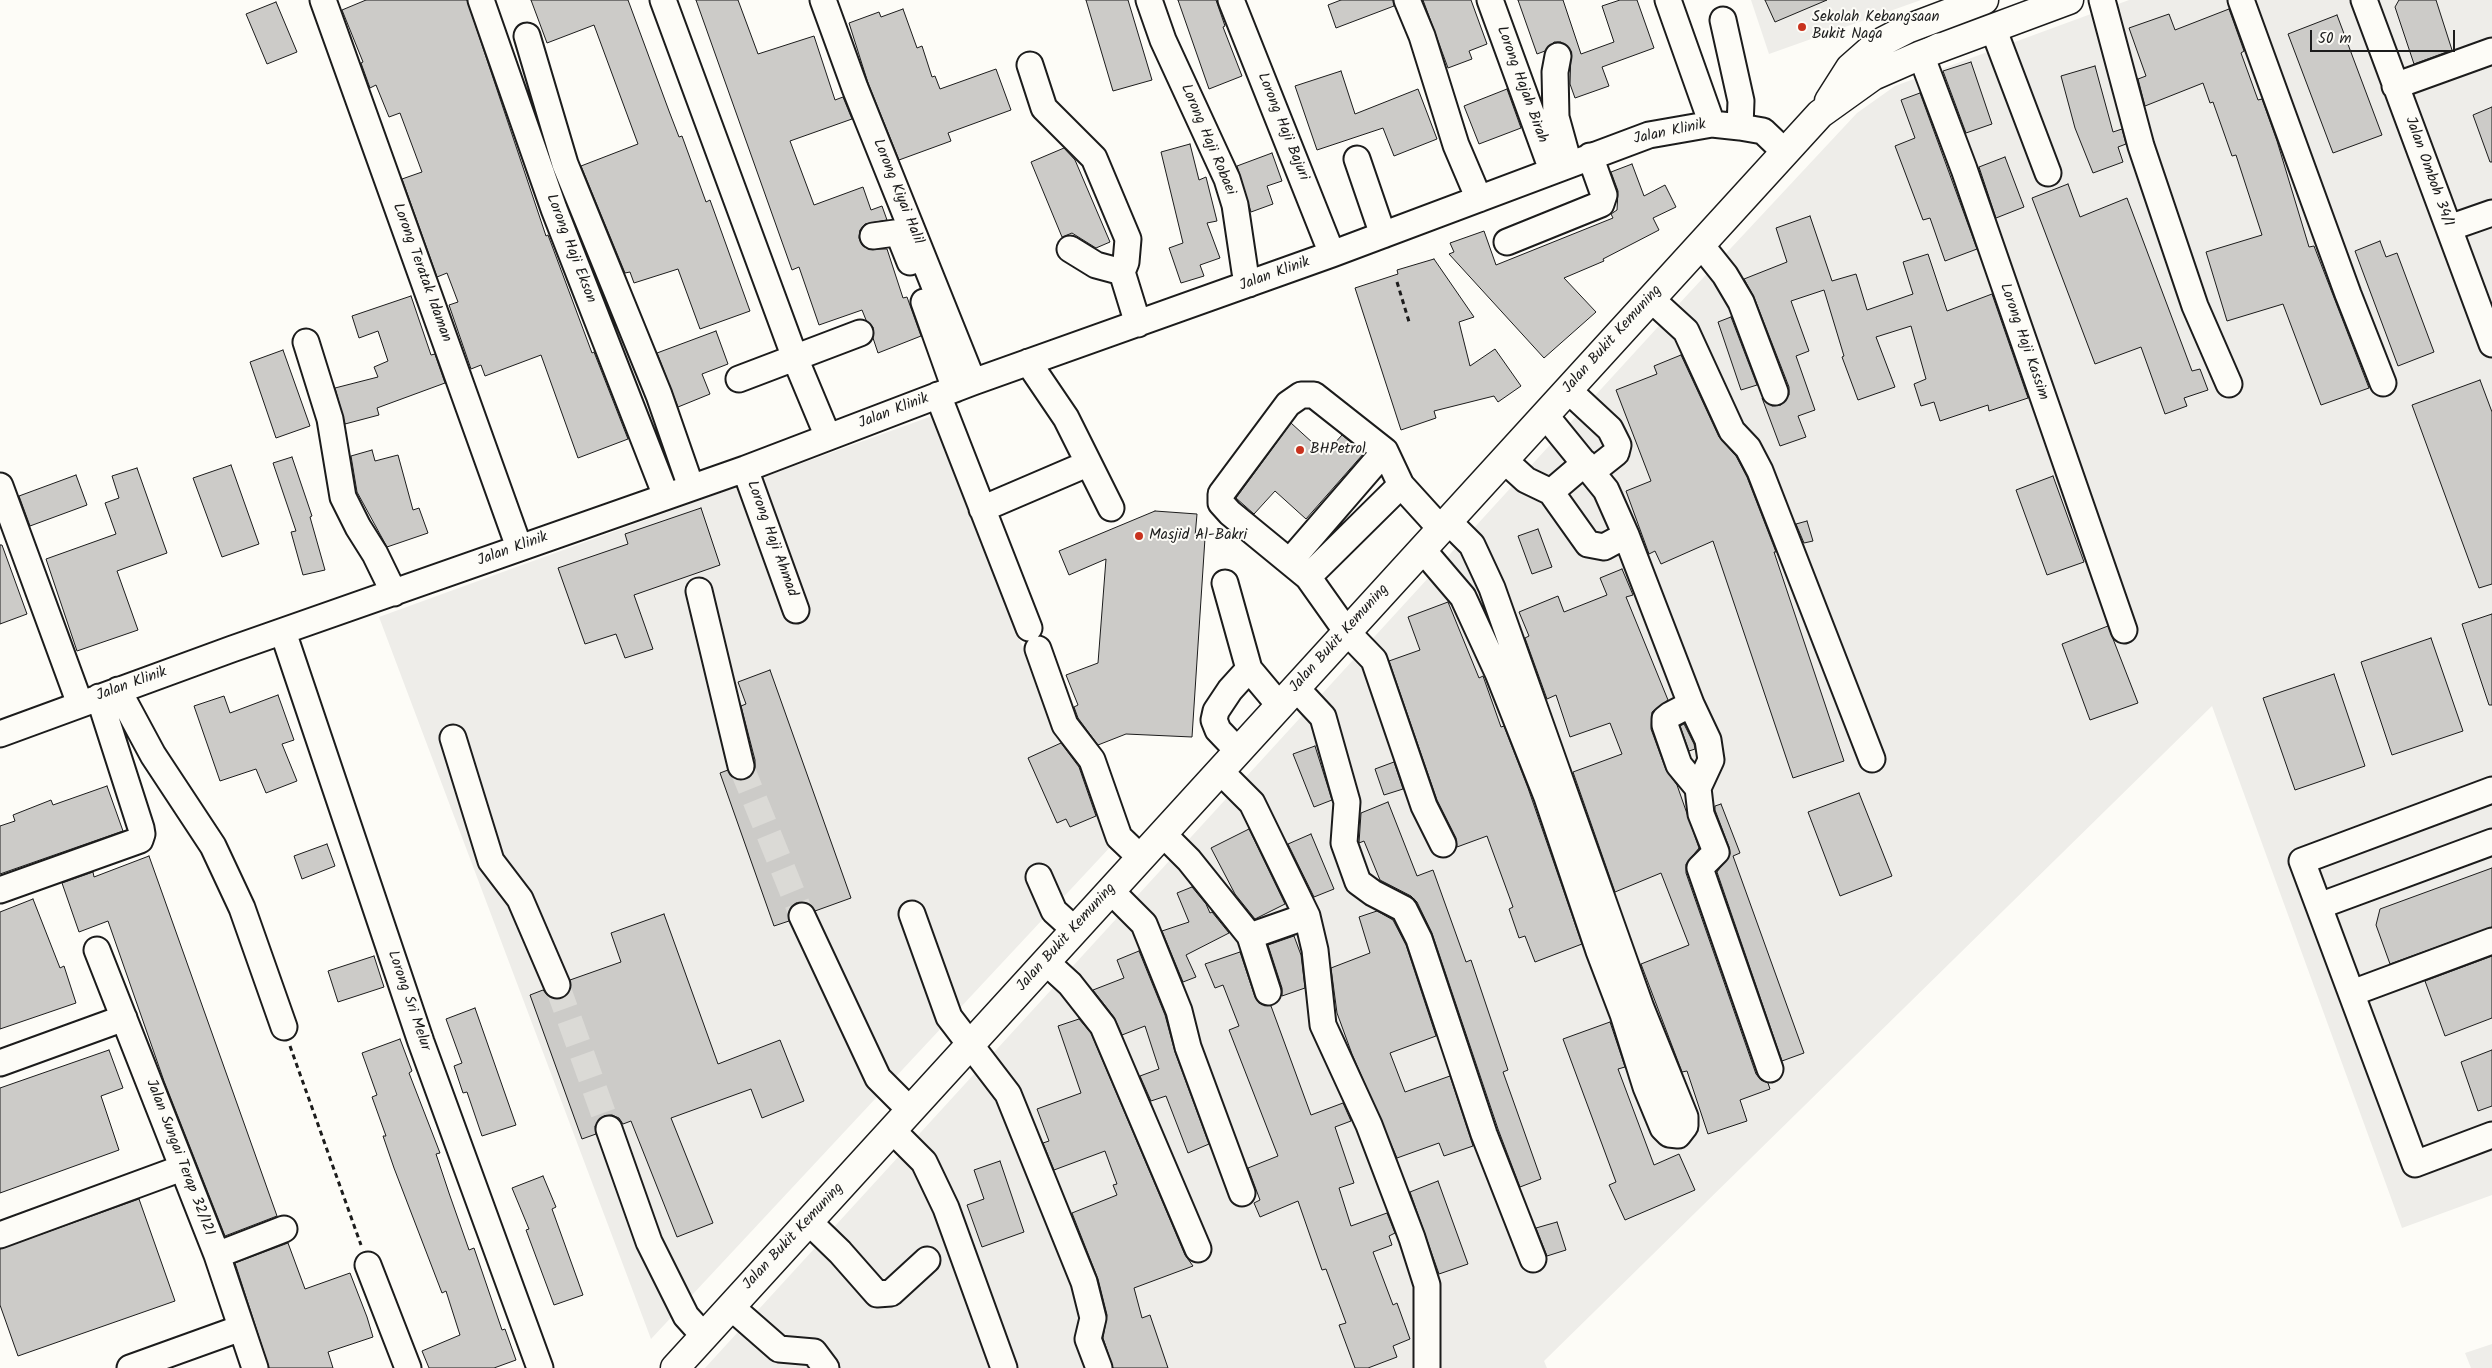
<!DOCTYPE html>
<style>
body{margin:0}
#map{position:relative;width:2492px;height:1368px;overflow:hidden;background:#fdfcf7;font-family:Kalam,sans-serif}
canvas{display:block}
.scale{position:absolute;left:2310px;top:30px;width:145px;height:22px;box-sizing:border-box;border:2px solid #1c1c1c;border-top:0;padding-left:6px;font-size:15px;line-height:18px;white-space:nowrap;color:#1c1c1c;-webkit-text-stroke:4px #fdfcf7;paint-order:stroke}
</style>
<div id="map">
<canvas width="2492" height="1368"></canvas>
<div class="scale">50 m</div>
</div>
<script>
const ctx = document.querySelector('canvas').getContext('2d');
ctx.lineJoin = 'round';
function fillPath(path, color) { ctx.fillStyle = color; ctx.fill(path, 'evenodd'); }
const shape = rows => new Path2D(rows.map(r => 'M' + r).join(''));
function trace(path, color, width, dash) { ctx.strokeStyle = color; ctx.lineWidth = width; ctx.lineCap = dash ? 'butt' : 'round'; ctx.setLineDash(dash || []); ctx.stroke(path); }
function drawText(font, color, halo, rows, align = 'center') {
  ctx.font = font + ' Kalam,sans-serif'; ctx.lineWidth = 4; ctx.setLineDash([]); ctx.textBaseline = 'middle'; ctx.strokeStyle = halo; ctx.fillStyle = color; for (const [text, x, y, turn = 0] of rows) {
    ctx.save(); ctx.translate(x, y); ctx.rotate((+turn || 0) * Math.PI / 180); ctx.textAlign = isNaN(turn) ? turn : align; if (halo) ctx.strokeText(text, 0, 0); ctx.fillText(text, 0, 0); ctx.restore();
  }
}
fillPath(shape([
 [1751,0,1921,0,1769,54],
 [2129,0,2492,0,2492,1195,2402,1228,2212,706,1544,1361,1547,1368,705,1368,1689,293,1857,113,1895,86],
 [932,416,1052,722,1087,762,1113,844,651,1339,379,617],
 [2492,1344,2492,1368,2471,1368,2465,1353]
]), '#eeede9');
const building = shape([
 [366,0,467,0,546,236,548,235,592,353,594,352,628,439,578,458,541,355,485,376,481,365,471,369,449,305,458,302,447,273,437,277,402,179,422,172,400,113,389,117,376,85,370,88,361,63,363,62,342,10,366,0],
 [531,0,628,0,669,111,679,137,682,136,706,202,710,200,750,311,700,329,678,269,634,283,630,272,625,273,581,166,638,144,594,25,547,43,531,0],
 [696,0,738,0,758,54,814,36,835,100,843,97,852,119,790,141,814,205,863,187,871,210,882,206,887,220,865,224,860,230,859,238,862,245,868,249,887,249,903,298,907,297,921,336,878,353,873,338,873,327,866,320,862,310,819,325,799,267,792,270,696,0],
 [1086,0,1128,0,1152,80,1113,91,1086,0],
 [1178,0,1216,0,1225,26,1223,27,1242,76,1209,89,1178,0],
 [1341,0,1393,0,1394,6,1336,28,1328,5,1341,0],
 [1423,0,1471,0,1487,44,1469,51,1472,59,1448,68,1423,0],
 [1518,0,1563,0,1581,54,1614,42,1602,6,1620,0,1637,0,1654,48,1602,67,1609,86,1575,98,1570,84,1571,51,1561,42,1554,42,1545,51,1537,54,1518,0],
 [1765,0,1827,0,1775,22,1765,0],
 [2399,0,2436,0,2452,50,2414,64,2395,7,2399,0],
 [276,2,297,52,267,64,246,14,276,2],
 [903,9,917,48,922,46,932,77,935,76,940,89,996,69,1011,110,948,133,951,141,899,160,868,83,849,23,879,12,881,17,903,9],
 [2229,9,2244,51,2241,53,2258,100,2262,99,2277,141,2309,247,2314,246,2369,388,2321,405,2283,304,2227,321,2206,252,2262,235,2236,155,2232,156,2213,102,2210,103,2203,83,2145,106,2138,79,2146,76,2129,28,2169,14,2175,30,2229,9],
 [2337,15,2382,135,2333,153,2288,34,2337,15],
 [1971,62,1992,124,1966,133,1943,71,1971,62],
 [2095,66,2113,132,2122,129,2126,144,2118,147,2123,162,2093,173,2075,128,2061,76,2095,66],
 [1341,71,1355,114,1418,89,1437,139,1394,156,1383,128,1317,150,1295,86,1341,71],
 [1507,89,1521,128,1479,144,1464,106,1507,89],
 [1920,93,1977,249,1945,261,1930,218,1923,220,1895,146,1915,138,1901,100,1920,93],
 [2492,107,2492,162,2490,162,2473,115,2492,107],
 [1190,144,1199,180,1206,177,1217,221,1207,223,1220,258,1200,265,1204,276,1181,283,1169,248,1183,243,1161,152,1190,144],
 [1064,148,1075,160,1110,242,1096,248,1072,233,1062,237,1031,162,1064,148],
 [1272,153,1282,181,1267,186,1273,204,1251,212,1237,166,1272,153],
 [2005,157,2024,207,1996,218,1979,167,2005,157],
 [1632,164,1644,196,1665,185,1676,207,1653,218,1659,230,1603,259,1604,261,1564,278,1596,312,1544,358,1449,254,1454,252,1450,243,1484,231,1496,265,1613,218,1611,214,1617,210,1618,191,1611,172,1632,164],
 [2068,184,2080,217,2127,198,2192,371,2200,369,2208,390,2184,398,2187,406,2165,414,2141,347,2095,364,2032,198,2068,184],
 [1810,216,1832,281,1856,274,1867,310,1913,294,1903,262,1928,254,1947,311,1992,294,2028,398,1989,411,1988,405,1940,421,1934,402,1921,406,1914,384,1926,379,1911,326,1876,337,1895,387,1858,400,1842,357,1844,356,1824,290,1791,301,1809,351,1796,356,1815,410,1798,416,1806,437,1780,446,1762,398,1772,406,1781,405,1789,395,1789,387,1754,297,1744,279,1787,262,1776,228,1810,216],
 [2380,241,2386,257,2397,253,2434,352,2398,366,2355,251,2380,241],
 [1434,259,1474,317,1459,322,1470,366,1495,349,1521,386,1498,402,1494,396,1434,411,1436,418,1401,430,1355,288,1398,274,1397,270,1434,259],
 [411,296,431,355,435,354,445,383,377,408,379,415,345,424,335,388,378,377,374,367,388,361,378,331,359,338,352,316,411,296],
 [1731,317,1757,385,1741,390,1718,322,1731,317],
 [716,331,728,364,702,374,710,394,678,407,657,353,716,331],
 [283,350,310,426,276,438,250,362,283,350],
 [1681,355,1719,437,1736,456,1747,477,1776,552,1774,552,1844,761,1793,778,1713,541,1661,564,1655,551,1649,554,1626,491,1651,481,1616,390,1657,374,1654,366,1681,355],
 [2480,380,2492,412,2492,584,2479,588,2412,405,2480,380],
 [1291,423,1325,454,1342,435,1364,453,1306,519,1275,491,1254,514,1236,498,1291,423],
 [372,450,375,461,398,455,413,510,419,508,428,533,387,547,357,492,351,456,372,450],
 [292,457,312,516,310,517,325,570,303,575,291,532,296,531,273,463,292,457],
 [231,465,259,544,222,557,193,478,231,465],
 [137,468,167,553,117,571,138,630,77,651,46,559,116,534,105,503,119,498,112,476,137,468],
 [76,475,87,505,30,526,19,496,76,475],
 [2053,476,2084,562,2047,575,2016,490,2053,476],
 [701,508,720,565,634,595,653,649,625,658,616,634,585,644,558,568,628,544,625,534,701,508],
 [1155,511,1197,514,1195,537,1205,538,1192,737,1126,734,1098,745,1078,718,1074,707,1078,705,1066,675,1098,663,1106,559,1069,575,1059,551,1155,511],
 [1807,521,1813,541,1804,543,1796,524,1807,521],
 [1538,529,1552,567,1532,574,1518,536,1538,529],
 [0,545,2,545,27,614,0,624,0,545],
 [1622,569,1633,595,1626,597,1668,700,1652,712,1651,729,1666,770,1677,785,1699,848,1686,864,1686,873,1756,1074,1761,1080,1768,1083,1770,1089,1740,1100,1747,1121,1708,1134,1687,1071,1682,1072,1641,964,1689,945,1661,873,1615,892,1573,772,1622,754,1610,723,1570,737,1556,695,1547,699,1525,638,1529,636,1519,612,1558,596,1564,612,1607,595,1600,578,1622,569],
 [1448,602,1479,678,1483,676,1501,727,1504,726,1528,788,1582,944,1535,962,1525,936,1519,938,1509,909,1513,907,1487,836,1457,847,1456,838,1437,800,1389,661,1420,650,1408,617,1448,602],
 [2492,614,2492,705,2489,705,2462,624,2492,614],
 [2108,626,2138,703,2090,720,2062,644,2108,626],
 [2431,638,2463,731,2392,755,2361,662,2431,638],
 [770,670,851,898,815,911,810,904,796,903,790,908,789,921,774,926,720,773,728,770,736,780,744,780,750,777,755,771,755,760,741,706,746,704,738,682,770,670],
 [2334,674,2365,766,2295,790,2263,698,2334,674],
 [278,695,294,740,282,744,297,781,266,793,256,769,220,781,194,706,224,696,230,713,278,695],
 [1684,724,1694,744,1695,749,1689,751,1680,726,1684,724],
 [1061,743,1079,767,1096,816,1070,827,1066,819,1057,823,1028,758,1061,743],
 [1315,746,1332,800,1314,807,1293,754,1315,746],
 [1394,762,1403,789,1384,795,1375,769,1394,762],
 [107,786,123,831,0,874,0,826,15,821,13,815,51,800,53,805,107,786],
 [1859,793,1892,876,1840,896,1808,812,1859,793],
 [1388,802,1417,876,1433,870,1466,962,1471,960,1508,1070,1503,1072,1541,1179,1520,1187,1498,1129,1432,933,1417,902,1411,896,1380,880,1364,841,1359,843,1361,813,1388,802],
 [1721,804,1740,853,1733,856,1804,1053,1782,1061,1717,872,1730,854,1729,847,1715,810,1715,806,1721,804],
 [1249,829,1285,904,1255,919,1235,894,1211,848,1249,829],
 [1311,834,1334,889,1314,897,1288,844,1311,834],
 [327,844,335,866,302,879,294,856,327,844],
 [149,856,277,1216,225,1236,164,1081,108,921,79,932,62,883,93,872,94,877,149,856],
 [2492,868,2492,927,2390,964,2376,925,2380,909,2492,868],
 [1192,887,1206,904,1210,913,1212,912,1229,933,1186,955,1196,977,1183,982,1162,931,1189,922,1177,893,1192,887],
 [33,899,60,968,64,966,76,1003,0,1029,0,912,33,899],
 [1377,911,1393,920,1406,945,1436,1036,1390,1053,1405,1092,1450,1076,1473,1146,1444,1156,1439,1143,1397,1158,1352,1054,1337,1013,1331,968,1370,953,1359,917,1377,911],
 [664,914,718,1064,780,1040,804,1101,762,1118,751,1089,671,1118,713,1223,677,1237,631,1121,623,1124,619,1118,612,1115,604,1116,595,1126,596,1134,582,1139,530,995,543,990,549,997,556,999,563,998,569,993,570,980,621,962,611,933,664,914],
 [1294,936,1301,955,1305,988,1282,996,1282,988,1268,945,1294,936],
 [1139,951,1165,1015,1175,1052,1209,1144,1188,1153,1166,1096,1151,1101,1140,1076,1159,1069,1145,1026,1122,1035,1114,1017,1093,990,1124,978,1117,960,1139,951],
 [1240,952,1255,997,1259,1003,1271,1006,1311,1115,1343,1103,1351,1121,1335,1127,1354,1183,1339,1188,1351,1226,1387,1213,1395,1233,1389,1236,1392,1245,1373,1252,1393,1305,1397,1303,1410,1339,1393,1346,1397,1357,1368,1368,1355,1368,1339,1325,1346,1323,1326,1269,1322,1270,1298,1201,1260,1217,1254,1203,1260,1200,1248,1168,1278,1156,1229,1030,1239,1026,1223,985,1215,988,1205,964,1240,952],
 [374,956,384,987,338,1002,328,971,374,956],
 [2492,956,2492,1018,2445,1036,2425,981,2492,956],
 [475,1008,516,1125,482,1136,467,1092,463,1093,454,1066,462,1063,446,1019,475,1008],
 [1079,1019,1091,1033,1185,1255,1193,1266,1134,1288,1142,1318,1150,1315,1168,1368,1113,1368,1103,1338,1107,1315,1098,1279,1072,1213,1117,1195,1113,1185,1117,1184,1105,1151,1054,1170,1043,1143,1049,1141,1037,1109,1081,1093,1058,1026,1079,1019],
 [1610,1022,1625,1067,1618,1069,1654,1165,1679,1154,1695,1190,1625,1220,1609,1185,1616,1182,1563,1039,1610,1022],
 [400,1039,412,1071,409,1073,440,1153,436,1154,449,1193,469,1250,474,1248,502,1330,505,1329,516,1360,494,1368,429,1368,422,1351,460,1335,446,1291,442,1293,394,1168,383,1136,386,1136,372,1097,377,1095,362,1053,400,1039],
 [109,1050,123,1088,101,1096,119,1150,0,1193,0,1088,109,1050],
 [2492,1050,2492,1106,2478,1111,2461,1062,2492,1050],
 [1000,1161,1024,1232,982,1247,967,1205,984,1199,974,1170,1000,1161],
 [543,1176,556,1207,552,1209,583,1295,554,1305,526,1230,529,1229,512,1188,543,1176],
 [1438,1181,1468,1264,1439,1274,1410,1192,1438,1181],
 [139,1199,175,1301,18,1356,0,1305,0,1249,139,1199],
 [1557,1222,1566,1250,1547,1256,1536,1228,1557,1222],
 [288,1243,305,1289,350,1273,367,1317,373,1337,328,1352,333,1368,269,1368,235,1263,288,1243]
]);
fillPath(building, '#cccbc8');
trace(building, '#1c1c1c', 1);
trace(shape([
 [741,766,802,916],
 [557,985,609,1129]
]), '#dbdad6', 25, [25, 12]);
const minor = shape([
 [323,0,519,547],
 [481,0,554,209,666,496],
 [663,0,795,358,828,437],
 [823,0,855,88,973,382],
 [1149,0,1163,40,1227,179,1235,205,1245,272,1249,284],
 [1231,0,1332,254],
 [1407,0,1422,36,1456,145,1479,199],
 [1490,0,1552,170],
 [1668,0,1712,124],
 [2102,0,2141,146,2195,306,2229,384],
 [2241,0,2348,294,2383,383],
 [2364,0,2492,344],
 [1723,20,1741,101,1740,127],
 [1993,28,2048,173],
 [527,36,565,164,659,395,691,487],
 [1939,46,1921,55,1964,169,2124,630],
 [1558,56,1555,72,1556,117,1569,164],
 [1030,65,1044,108,1094,158,1128,239,1126,262,1122,272,1138,324],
 [2395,86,2492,51],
 [1357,159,1383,235],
 [2449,228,2492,213],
 [873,236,895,233,900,237,910,262],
 [1507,242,1601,204,1604,195,1590,156],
 [1701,245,1725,275,1741,302,1775,392],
 [1070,249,1096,265,1122,272],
 [1651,299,1686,331,1732,431,1748,448,1760,471,1872,759],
 [924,302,955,389],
 [306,342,330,419,343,497,358,527,375,554,394,593],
 [1028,362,1066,418,1111,508],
 [739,379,860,333],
 [1568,390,1610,429,1618,445,1616,453,1592,472],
 [938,395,1029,628],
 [1545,415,1606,490,1626,535,1691,704,1670,715,1665,719,1665,725,1679,765,1698,788,1701,814,1716,852,1700,868,1770,1069],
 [1504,460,1526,480,1551,492],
 [1585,463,1551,492,1588,544,1604,547,1626,535],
 [745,469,796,610],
 [0,486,80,704],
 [982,509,1087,464],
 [1441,529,1401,485,1385,451,1314,395,1301,395,1288,404,1221,494,1221,503,1230,513,1308,577,1347,632,1374,660,1424,806,1443,844],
 [1422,549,1463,597,1498,673,1547,797,1599,951,1623,1014,1646,1087,1663,1128,1669,1134,1678,1135,1685,1126,1685,1117,1641,1008,1492,588,1472,545,1448,521],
 [1290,561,1385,451],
 [1308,577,1401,485],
 [1225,583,1249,669,1280,706],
 [699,591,741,766],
 [283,632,421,1042,540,1368],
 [1038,649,1065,725,1092,760,1119,837,1141,858],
 [1296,688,1323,717,1347,802,1344,843,1358,882,1373,893,1404,909,1419,939,1484,1134,1533,1259],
 [118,690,153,755,213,846,242,908,284,1027],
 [1691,704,1708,740,1711,760,1698,788],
 [0,734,232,649,745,469,973,382,1332,254,1649,135,1712,124,1740,127,1763,131,1785,152],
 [453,738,491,861,520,899,557,985],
 [1238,751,1218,730,1214,720,1216,711,1230,690,1249,669],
 [1220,771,1252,803,1307,916,1315,950,1323,1025,1369,1125,1412,1238,1427,1285,1427,1368],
 [2492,790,2302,861,2415,1164,2492,1135],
 [1163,834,1189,860,1250,936,1268,992],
 [1039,877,1054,911,1075,930],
 [0,890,140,840,142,834,141,828,99,697],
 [1111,891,1144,924,1179,1011,1188,1047,1242,1193],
 [2319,906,2492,842],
 [912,914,949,1017,1008,1094,1084,1282,1093,1318,1088,1339,1099,1368],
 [802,916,878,1078,910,1110],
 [1250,936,1307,916],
 [97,950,217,1255,255,1368],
 [1046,962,1070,984,1103,1026,1198,1249],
 [2352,993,2492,941],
 [0,1063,124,1018],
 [609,1129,649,1242,686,1316,704,1336],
 [892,1130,924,1162,946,1208,1004,1368],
 [809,1222,840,1252,877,1294,891,1293,927,1260],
 [0,1235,182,1168],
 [217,1255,284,1229],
 [368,1265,408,1368],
 [731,1307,779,1349,814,1352,826,1368],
 [130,1368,241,1328]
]);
const major = shape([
 [1829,101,1850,68,1876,45,1907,29,1984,0],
 [675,1368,1820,114,1873,76,1921,55,2069,0]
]);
trace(minor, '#1c1c1c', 29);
trace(major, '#1c1c1c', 31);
trace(shape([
 [1397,282,1410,325],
 [290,1046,361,1245]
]), '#1c1c1c', 3, [5, 4]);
trace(minor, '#fdfcf7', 25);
trace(major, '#fdfcf7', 28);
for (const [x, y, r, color] of [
 [1802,27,5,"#c8321e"],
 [1300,450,5,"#c8321e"],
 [1139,536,5,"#c8321e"]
]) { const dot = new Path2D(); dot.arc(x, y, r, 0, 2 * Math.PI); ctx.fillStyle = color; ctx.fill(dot); trace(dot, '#fdfcf7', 2); }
drawText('15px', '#1c1c1c', '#fdfcf7', [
 ["Sekolah Kebangsaan",1812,18],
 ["Bukit Naga",1812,35],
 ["BHPetrol",1310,450],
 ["Masjid Al-Bakri",1149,536]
], 'left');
drawText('15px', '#1c1c1c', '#fdfcf7', [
 ["Lorong Hajah Birah",1521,85,70],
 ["Lorong Haji Bajuri",1282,127,68],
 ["Jalan Klinik",1670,133,-12],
 ["Lorong Haji Robaei",1207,140,67],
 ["Jalan Omboh 34/1",2428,172,70],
 ["Lorong Kiyai Halil",897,192,68],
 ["Lorong Haji Ekson",570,249,69],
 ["Lorong Teratak Idaman",421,273,70],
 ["Jalan Klinik",1275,275,-20],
 ["Jalan Bukit Kemuning",1613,340,-48],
 ["Lorong Haji Kassim",2023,342,71],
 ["Jalan Klinik",894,412,-21],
 ["Lorong Haji Ahmad",771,539,70],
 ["Jalan Klinik",513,550,-20],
 ["Jalan Bukit Kemuning",1340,639,-48],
 ["Jalan Klinik",132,685,-20],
 ["Jalan Bukit Kemuning",1067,938,-48],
 ["Lorong Sri Melur",408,1001,71],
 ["Jalan Sungai Terap 32/121",179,1158,69],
 ["Jalan Bukit Kemuning",794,1237,-47]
]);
</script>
